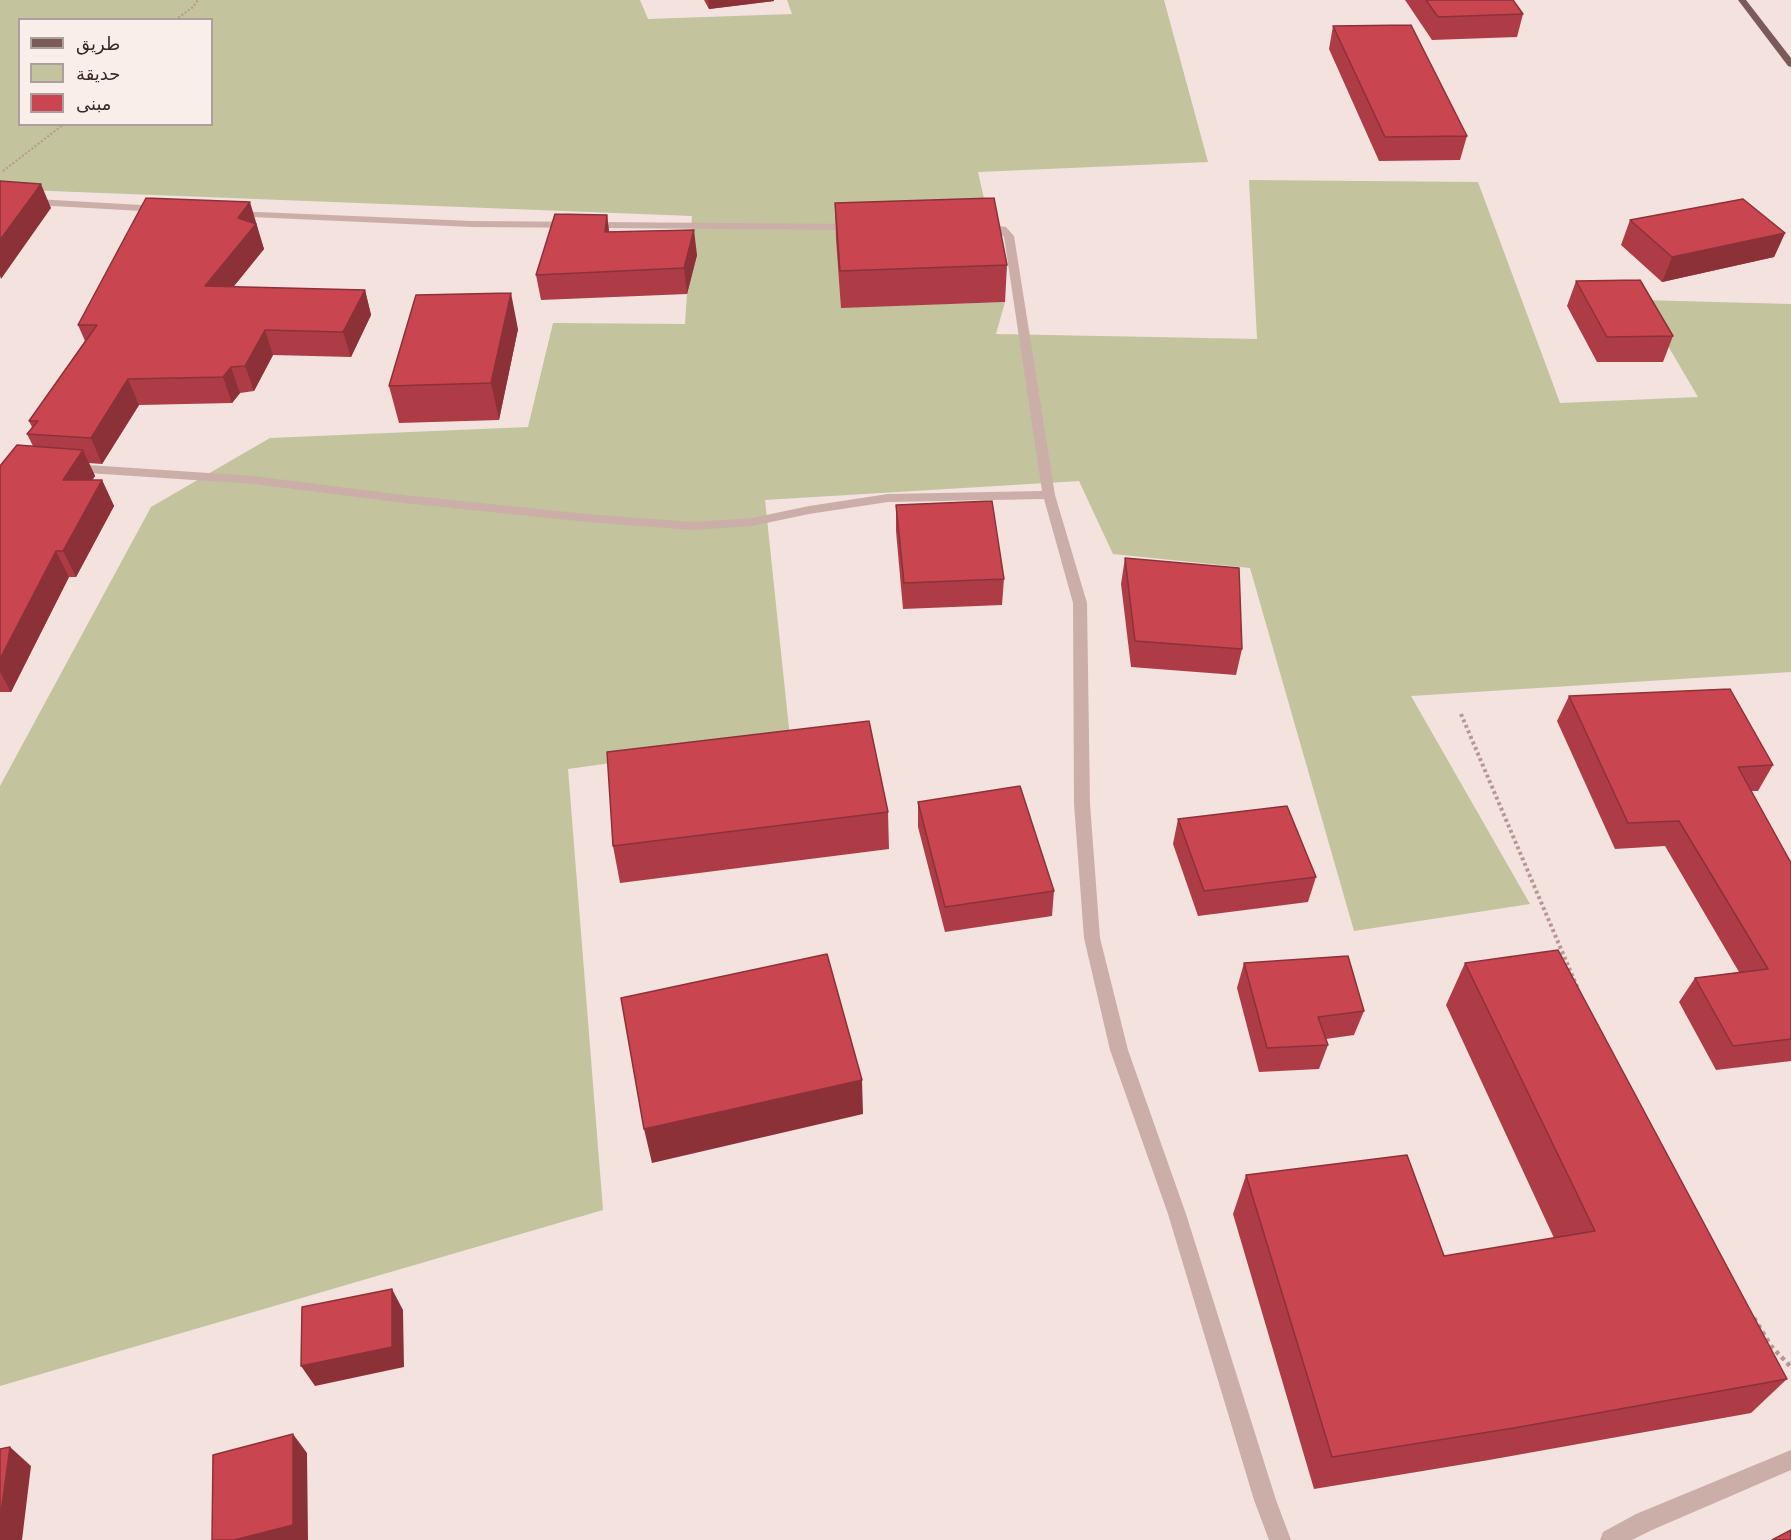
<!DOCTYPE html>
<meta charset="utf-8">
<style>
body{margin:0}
#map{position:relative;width:1791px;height:1540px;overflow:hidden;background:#f3e2de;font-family:"DejaVu Sans","Noto Naskh Arabic",sans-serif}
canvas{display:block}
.legend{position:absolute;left:18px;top:18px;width:195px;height:108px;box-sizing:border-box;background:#faeeeb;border:2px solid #ad9f9d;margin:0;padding:8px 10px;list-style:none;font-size:18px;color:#392929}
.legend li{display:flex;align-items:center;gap:12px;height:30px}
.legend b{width:30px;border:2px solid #ad9f9d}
</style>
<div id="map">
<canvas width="1791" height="1540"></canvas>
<ul class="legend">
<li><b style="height:8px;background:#7b5a5a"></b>طريق</li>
<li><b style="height:16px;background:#c3c39d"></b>حديقة</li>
<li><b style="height:16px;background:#c94651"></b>مبنى</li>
</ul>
</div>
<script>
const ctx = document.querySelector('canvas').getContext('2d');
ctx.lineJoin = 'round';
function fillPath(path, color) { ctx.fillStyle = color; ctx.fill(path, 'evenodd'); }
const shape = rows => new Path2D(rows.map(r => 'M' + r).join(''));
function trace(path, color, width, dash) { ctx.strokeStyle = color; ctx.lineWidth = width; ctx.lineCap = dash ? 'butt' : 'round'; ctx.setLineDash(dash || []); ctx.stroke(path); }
fillPath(shape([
 [0,0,640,0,648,19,792,14,787,0,1164,0,1208,162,978,172,992,234,841,307,1005,302,996,334,1257,339,1249,180,1478,182,1560,403,1698,397,1641,300,1791,304,1791,672,1411,696,1530,904,1354,931,1250,568,1113,554,1079,481,765,500,790,738,568,769,603,1210,0,1386,0,786,151,507,270,438,528,427,553,323,685,324,692,216,0,189],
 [20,20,212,20,212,124,20,124]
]), '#c3c39d');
trace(shape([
 [175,20,193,7,198,0],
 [3,171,64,124]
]), '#b89793', 2, [2, 2]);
trace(shape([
 [1461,714,1578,989]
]), '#b89793', 4, [3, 3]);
trace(shape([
 [1754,1318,1771,1346,1791,1367]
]), '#b89793', 4.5, [4, 4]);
fillPath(shape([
 [0,197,159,206,164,209,159,212,0,203,0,197],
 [234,211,472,221,854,224,859,227,854,230,472,227,230,216,229,214,234,211],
 [980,223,1006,227,1014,236,1055,495,1087,603,1090,804,1100,938,1128,1050,1186,1214,1276,1500,1291,1540,1269,1540,1254,1500,1168,1214,1110,1050,1084,938,1074,804,1073,603,1044,499,888,502,809,514,752,526,693,530,587,522,404,503,254,484,73,472,67,468,73,464,254,476,404,495,587,514,693,522,752,518,809,506,888,494,1042,491,1004,237,999,232,976,228,975,226,980,223],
 [1791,1450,1791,1470,1652,1530,1632,1540,1600,1540,1603,1532,1636,1514,1791,1450]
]), '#ccaea9');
fillPath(shape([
 [1738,0,1746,0,1791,58,1791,67,1788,66,1738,0]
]), '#7b5a5a');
fillPath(shape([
 [704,0,774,0,774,1,709,9],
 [1405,0,1513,0,1523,14,1517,37,1432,40],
 [1333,26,1467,136,1460,160,1379,161,1329,49],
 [835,203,1007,265,1005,302,841,308,836,239],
 [607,215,609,232,697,255,687,294,541,300,536,275],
 [1630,220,1785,233,1774,257,1662,282,1621,245],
 [258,227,257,228,264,249,233,287,365,290,371,315,351,357,273,355,254,391,240,393,232,403,139,405,102,464,89,463,95,476,92,480,102,480,114,506,76,577,69,577,11,692,0,692,0,466,33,446,27,434,32,427,29,421,85,341,78,325],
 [1576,281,1673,336,1663,362,1597,362,1567,306],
 [518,329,499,420,399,423,389,386],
 [896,505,1004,579,1002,605,903,609,896,531],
 [1125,558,1242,649,1236,675,1131,667,1121,584],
 [1569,696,1773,765,1758,791,1751,791,1791,863,1791,1061,1716,1070,1679,1002,1695,978,1739,972,1665,846,1615,849,1557,721],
 [918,802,1054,891,1052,916,945,932,918,827],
 [888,812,889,849,620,883,613,846],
 [1178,819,1316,877,1308,902,1198,916,1173,844],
 [1244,963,1364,1011,1354,1035,1326,1039,1328,1045,1319,1069,1259,1072,1237,988],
 [1465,963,1787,1379,1751,1413,1489,1460,1314,1489,1233,1214,1246,1175,1444,1256,1554,1238,1446,1005]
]), '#ad3c46');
fillPath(shape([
 [708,0,774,0,774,1,709,9],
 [41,184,51,208,1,279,0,276,0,240],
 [250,202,264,249,214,311,205,286,238,218],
 [607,215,610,239,605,232],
 [694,230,697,255,687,294,684,268],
 [1785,233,1774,257,1662,282,1672,257],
 [365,290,371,315,351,357,343,332],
 [511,293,518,329,499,420,491,383],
 [265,330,273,355,254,391,245,366],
 [231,367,240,393,232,403,223,377],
 [128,379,139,405,102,464,91,438],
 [83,450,95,476,76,506,63,480],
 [102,480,114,506,76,577,63,551],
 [56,551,69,577,11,692,0,672,0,659],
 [862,1080,863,1114,652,1163,644,1129],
 [392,1289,403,1310,404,1367,315,1386,301,1366],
 [293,1434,307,1453,308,1540,234,1540],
 [10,1447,31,1466,22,1540,0,1540,0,1520]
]), '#8d3139');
const building = shape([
 [1426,0,1513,0,1523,14,1438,17,1426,0],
 [1411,25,1467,136,1385,137,1333,26,1411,25],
 [0,181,41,184,0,240,0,181],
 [146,198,250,202,238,218,256,224,205,286,365,290,343,332,265,330,245,366,231,367,223,377,128,379,91,438,27,434,38,421,29,421,97,325,78,325,146,198],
 [994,198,1007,265,840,271,835,203,994,198],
 [1743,199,1785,233,1672,257,1630,220,1743,199],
 [555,214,607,215,605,232,694,230,684,268,536,275,555,214],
 [1640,280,1673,336,1607,337,1576,281,1640,280],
 [511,293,491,383,389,386,416,295,511,293],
 [17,445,83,450,63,480,102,480,63,551,56,551,0,659,0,466,17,445],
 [992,501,1004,579,904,583,896,505,992,501],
 [1125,558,1239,568,1242,649,1135,641,1125,558],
 [1730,689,1773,765,1738,767,1791,863,1791,1039,1733,1046,1695,978,1768,969,1679,821,1628,823,1569,696,1730,689],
 [869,721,888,812,613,846,607,752,869,721],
 [1020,786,1054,891,945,907,918,802,1020,786],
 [1287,806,1316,877,1204,891,1178,819,1287,806],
 [1558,950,1787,1379,1514,1428,1332,1457,1246,1175,1407,1155,1444,1256,1595,1231,1465,963,1558,950],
 [827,954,862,1080,644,1129,621,998,827,954],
 [1348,956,1364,1011,1318,1017,1328,1045,1267,1048,1244,963,1348,956],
 [392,1289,392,1347,301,1366,302,1307,392,1289],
 [293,1434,293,1525,234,1540,212,1540,213,1455,293,1434],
 [10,1447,0,1520,0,1449,10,1447],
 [1791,1530,1791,1540,1772,1540,1791,1530]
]);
fillPath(building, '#c94651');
trace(building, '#8d3139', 1.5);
</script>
